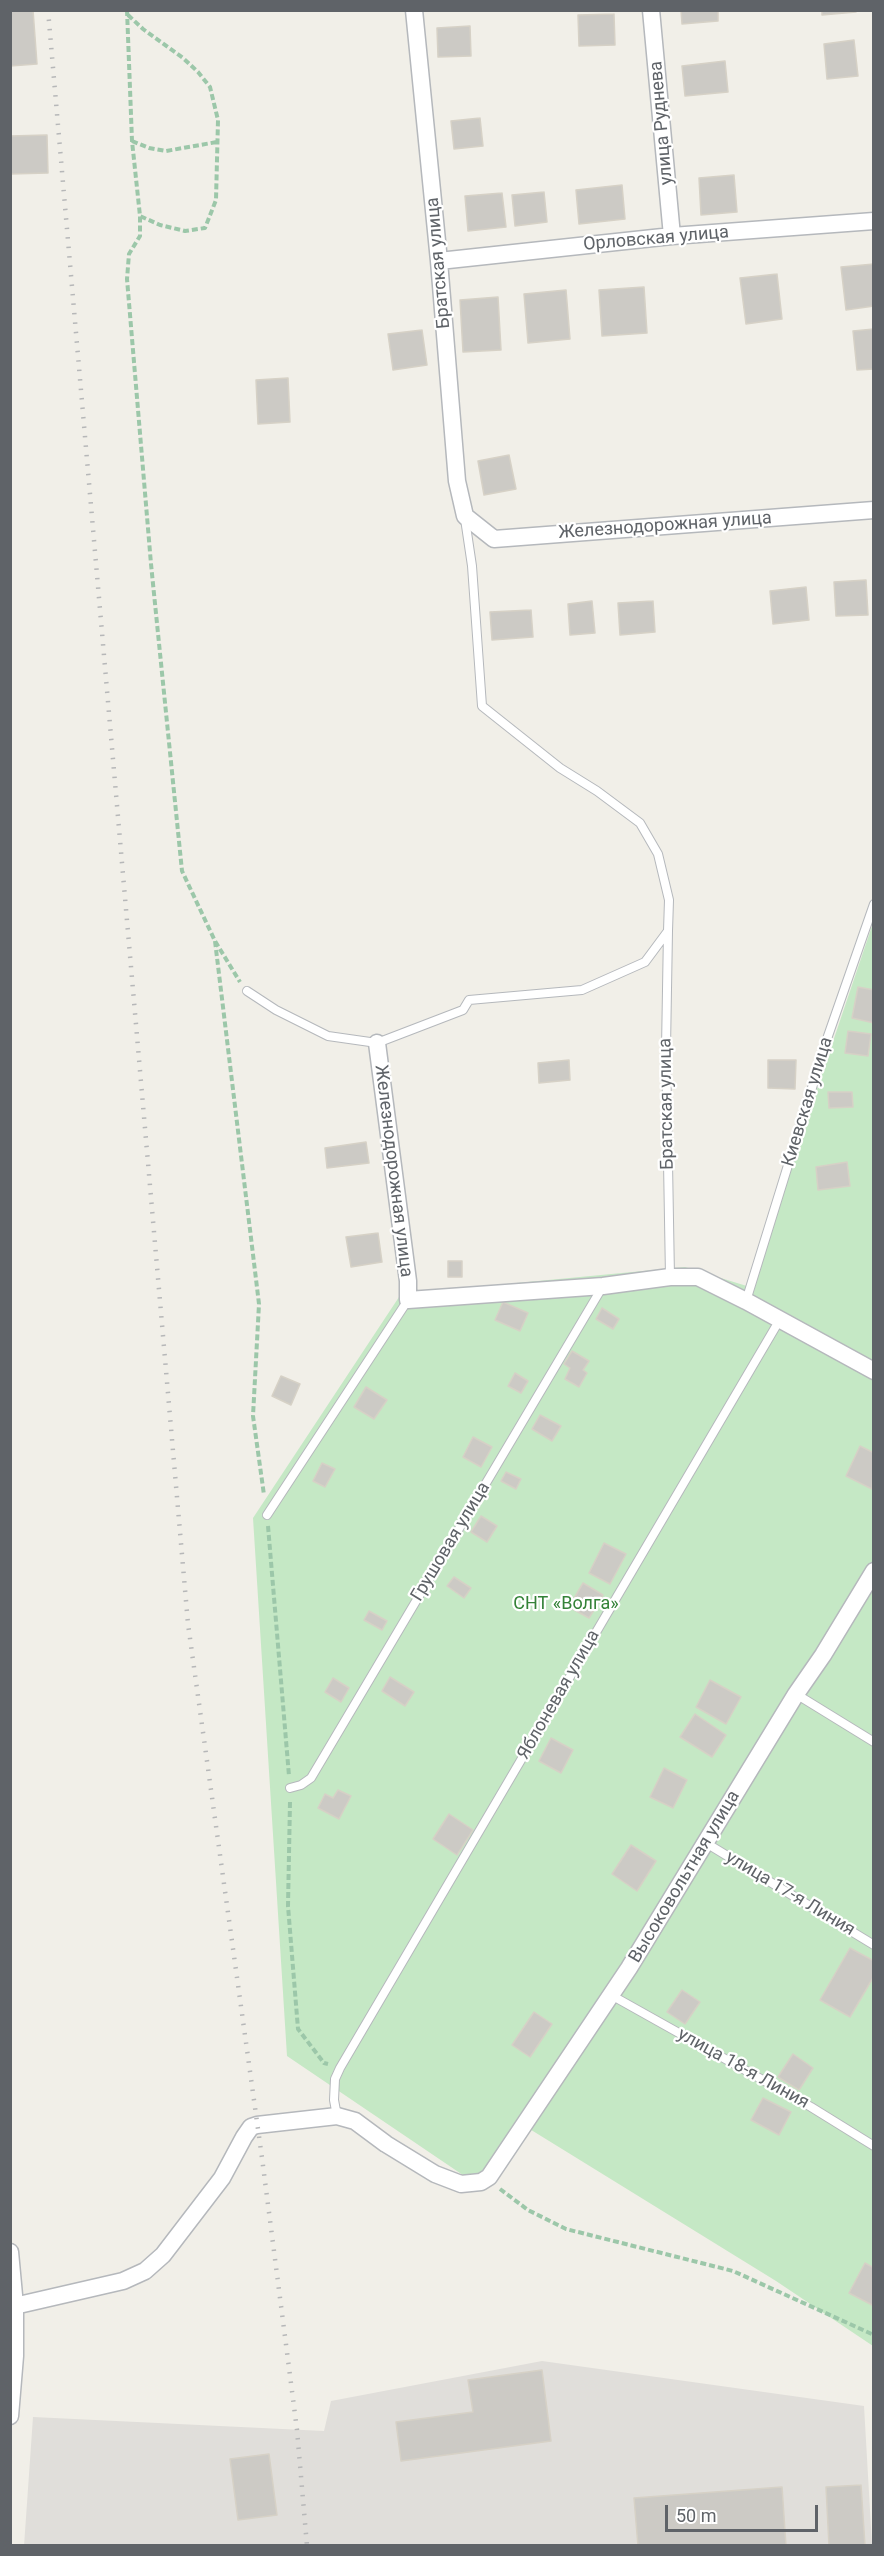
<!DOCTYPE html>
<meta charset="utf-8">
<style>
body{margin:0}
#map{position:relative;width:884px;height:2556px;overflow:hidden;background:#f1efe8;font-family:Roboto,sans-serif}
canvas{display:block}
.frame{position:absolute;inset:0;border:12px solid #5f6368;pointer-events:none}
.scale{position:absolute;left:665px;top:2505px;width:153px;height:27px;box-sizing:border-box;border:3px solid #5f6368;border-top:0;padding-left:8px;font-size:18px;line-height:21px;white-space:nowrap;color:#5f6368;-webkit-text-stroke:4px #fff;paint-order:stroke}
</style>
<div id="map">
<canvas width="884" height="2556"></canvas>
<div class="frame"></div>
<div class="scale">50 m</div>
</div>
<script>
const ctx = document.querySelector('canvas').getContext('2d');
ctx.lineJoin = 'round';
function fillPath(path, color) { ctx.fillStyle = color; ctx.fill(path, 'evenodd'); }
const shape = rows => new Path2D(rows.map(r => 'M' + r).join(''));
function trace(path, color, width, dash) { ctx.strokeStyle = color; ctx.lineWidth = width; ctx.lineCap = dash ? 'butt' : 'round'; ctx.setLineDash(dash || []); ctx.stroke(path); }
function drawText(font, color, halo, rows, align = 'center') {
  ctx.font = font + ' Roboto,sans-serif'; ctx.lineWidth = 4.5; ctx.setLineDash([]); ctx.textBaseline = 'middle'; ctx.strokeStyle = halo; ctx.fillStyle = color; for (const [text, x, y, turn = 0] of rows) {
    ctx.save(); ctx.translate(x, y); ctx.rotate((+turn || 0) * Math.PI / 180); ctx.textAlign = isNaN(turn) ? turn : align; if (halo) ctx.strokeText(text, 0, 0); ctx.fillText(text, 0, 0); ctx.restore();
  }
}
fillPath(shape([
 [542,2361,864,2406,872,2545,24,2546,33,2417,324,2431,331,2401]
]), '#e0deda');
fillPath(shape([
 [873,923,873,2346,776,2281,528,2128,485,2190,287,2056,253,1518,401,1294,685,1267,750,1287]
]), '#c5e8c5');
const building = shape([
 [10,10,33,10,37,64,10,66,10,10],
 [681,10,718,10,718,21,682,24,681,10],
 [822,10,856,10,856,12,822,15,822,10],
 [614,14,615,45,579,46,578,15,614,14],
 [470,26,471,56,438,57,437,28,470,26],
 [854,40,858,76,827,79,824,44,854,40],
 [725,61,728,92,685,96,682,66,725,61],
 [480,118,483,146,454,149,451,121,480,118],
 [47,135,48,173,10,174,10,136,47,135],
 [734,175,737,212,701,215,699,178,734,175],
 [622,185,625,219,579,224,576,190,622,185],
 [544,192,547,222,515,226,512,195,544,192],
 [502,193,506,227,468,231,465,196,502,193],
 [874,264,874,306,846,310,841,267,874,264],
 [777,274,782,319,746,324,740,278,777,274],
 [644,287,647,333,602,336,599,290,644,287],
 [566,290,570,339,528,343,524,294,566,290],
 [498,297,501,350,463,352,460,300,498,297],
 [874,329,874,369,857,370,853,331,874,329],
 [422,330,427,365,393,370,388,334,422,330],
 [288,378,290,422,258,424,256,380,288,378],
 [509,455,516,489,484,495,478,461,509,455],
 [866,580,868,615,836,616,834,582,866,580],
 [806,587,809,620,773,624,770,591,806,587],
 [592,601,595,633,570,635,568,604,592,601],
 [653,601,655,632,620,635,618,603,653,601],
 [531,610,533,637,492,640,490,612,531,610],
 [858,987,874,990,874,1023,852,1018,858,987],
 [848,1031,871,1034,868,1056,845,1053,848,1031],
 [569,1060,570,1080,539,1083,538,1063,569,1060],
 [768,1060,796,1060,795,1089,768,1088,768,1060],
 [828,1092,852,1092,853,1107,829,1108,828,1092],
 [366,1142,369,1163,327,1168,325,1148,366,1142],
 [847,1162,850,1186,818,1190,816,1167,847,1162],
 [378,1233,382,1262,351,1267,346,1237,378,1233],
 [448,1261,462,1261,462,1277,448,1277,448,1261],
 [503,1302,528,1313,520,1331,495,1320,503,1302],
 [602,1308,619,1319,613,1329,596,1319,602,1308],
 [572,1351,589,1361,583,1370,587,1373,579,1387,565,1379,570,1368,564,1364,572,1351],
 [515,1373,528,1381,521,1393,508,1386,515,1373],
 [281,1376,300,1384,291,1405,272,1396,281,1376],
 [366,1387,387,1400,374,1419,354,1407,366,1387],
 [540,1415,561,1426,552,1441,532,1429,540,1415],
 [473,1437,492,1447,481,1467,463,1457,473,1437],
 [860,1446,874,1453,872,1489,846,1476,860,1446],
 [322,1463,335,1469,325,1487,313,1481,322,1463],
 [506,1472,521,1479,516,1489,501,1481,506,1472],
 [481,1516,497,1526,487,1542,471,1532,481,1516],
 [604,1543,626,1554,610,1584,589,1573,604,1543],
 [454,1577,471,1588,464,1598,447,1586,454,1577],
 [583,1583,603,1595,589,1618,569,1607,583,1583],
 [369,1611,387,1621,382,1630,364,1620,369,1611],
 [390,1677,414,1692,405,1706,382,1691,390,1677],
 [333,1678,349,1688,341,1702,325,1692,333,1678],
 [710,1680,741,1697,726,1724,696,1707,710,1680],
 [695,1714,726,1735,712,1757,680,1737,695,1714],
 [551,1738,573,1750,561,1773,539,1761,551,1738],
 [664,1768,687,1780,673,1808,650,1797,664,1768],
 [338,1790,351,1796,339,1819,318,1808,325,1794,333,1798,338,1790],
 [449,1814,473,1830,457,1855,433,1839,449,1814],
 [631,1845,656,1861,637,1891,612,1874,631,1845],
 [850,1948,874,1961,874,1976,850,2017,820,2000,850,1948],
 [682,1990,700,2002,685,2024,667,2012,682,1990],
 [534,2012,552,2024,530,2057,512,2045,534,2012],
 [793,2054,813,2068,799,2090,778,2077,793,2054],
 [763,2098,791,2112,779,2135,751,2120,763,2098],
 [865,2263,874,2268,874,2306,849,2293,865,2263],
 [542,2370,551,2441,401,2461,396,2422,473,2412,468,2380,542,2370],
 [269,2454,277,2515,238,2520,230,2459,269,2454],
 [861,2485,865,2546,829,2546,826,2487,861,2485],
 [782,2487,786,2546,638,2546,634,2498,782,2487]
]);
fillPath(building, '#cccac5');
trace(building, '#d6d1c6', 1.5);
const lane = shape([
 [668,931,666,1048,670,1277],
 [247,991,276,1010,328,1036,377,1043,463,1010,469,1000,582,990,645,962,668,931,669,900,658,854,640,823,597,791,560,768,482,706,472,566,465,519],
 [746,1301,828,1036,874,904],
 [267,1515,408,1300],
 [796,1694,874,1742],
 [290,1788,301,1785,311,1778,603,1286],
 [706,1843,874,1945],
 [611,1995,811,2107,874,2146],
 [337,2116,334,2100,335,2079,340,2068,779,1321]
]);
const street = shape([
 [414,10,439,261,457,481,465,516,494,539,874,510],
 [651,10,672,236],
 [439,261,672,236,874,221],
 [377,1043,408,1281,408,1300,603,1286,670,1277,698,1277,746,1301,874,1371],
 [10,2252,15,2306,15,2356,10,2416],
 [10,2307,123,2281,145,2271,163,2255,222,2178,244,2137,251,2127,257,2125,337,2116,355,2121,386,2144,435,2174,461,2184,481,2182,489,2177,629,1968,796,1694,823,1655,874,1571]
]);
trace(lane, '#b5b8bc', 10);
trace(street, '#b5b8bc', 19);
trace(shape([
 [127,10,132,141,140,216,140,236,129,254,127,279,151,564,182,871,215,941,240,982],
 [128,15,143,29,183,58,198,72,210,87,218,120,216,200,205,228,185,231,160,225,140,216],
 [132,141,149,148,166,151,217,142],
 [215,941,259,1304,253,1416,264,1495],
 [268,1526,289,1776],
 [290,1802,288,1906,298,2029,324,2063,328,2064],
 [500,2189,528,2210,566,2229,733,2271,874,2335]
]), '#9cc7a9', 4, [6, 3]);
trace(lane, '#fff', 8);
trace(street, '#fff', 16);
trace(shape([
 [48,10,188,1624,262,2158,297,2430,307,2546]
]), '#b6b7b8', 4.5, [1.5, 8]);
drawText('18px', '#5f6368', '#fff', [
 ["улица Руднева",662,123,-95],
 ["Орловская улица",656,239,-5],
 ["Братская улица",439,263,-95],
 ["Железнодорожная улица",665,526,-4],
 ["Киевская улица",808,1102,-73],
 ["Братская улица",667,1104,-91],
 ["Железнодорожная улица",393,1171,83],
 ["Грушовая улица",451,1542,-59],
 ["Яблоневая улица",559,1695,-60],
 ["Высоковольтная улица",685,1877,-59],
 ["улица 17-я Линия",790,1894,31],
 ["улица 18-я Линия",743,2069,29]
]);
drawText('18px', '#348238', '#fff', [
 ["СНТ «Волга»",566,1604]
]);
</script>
